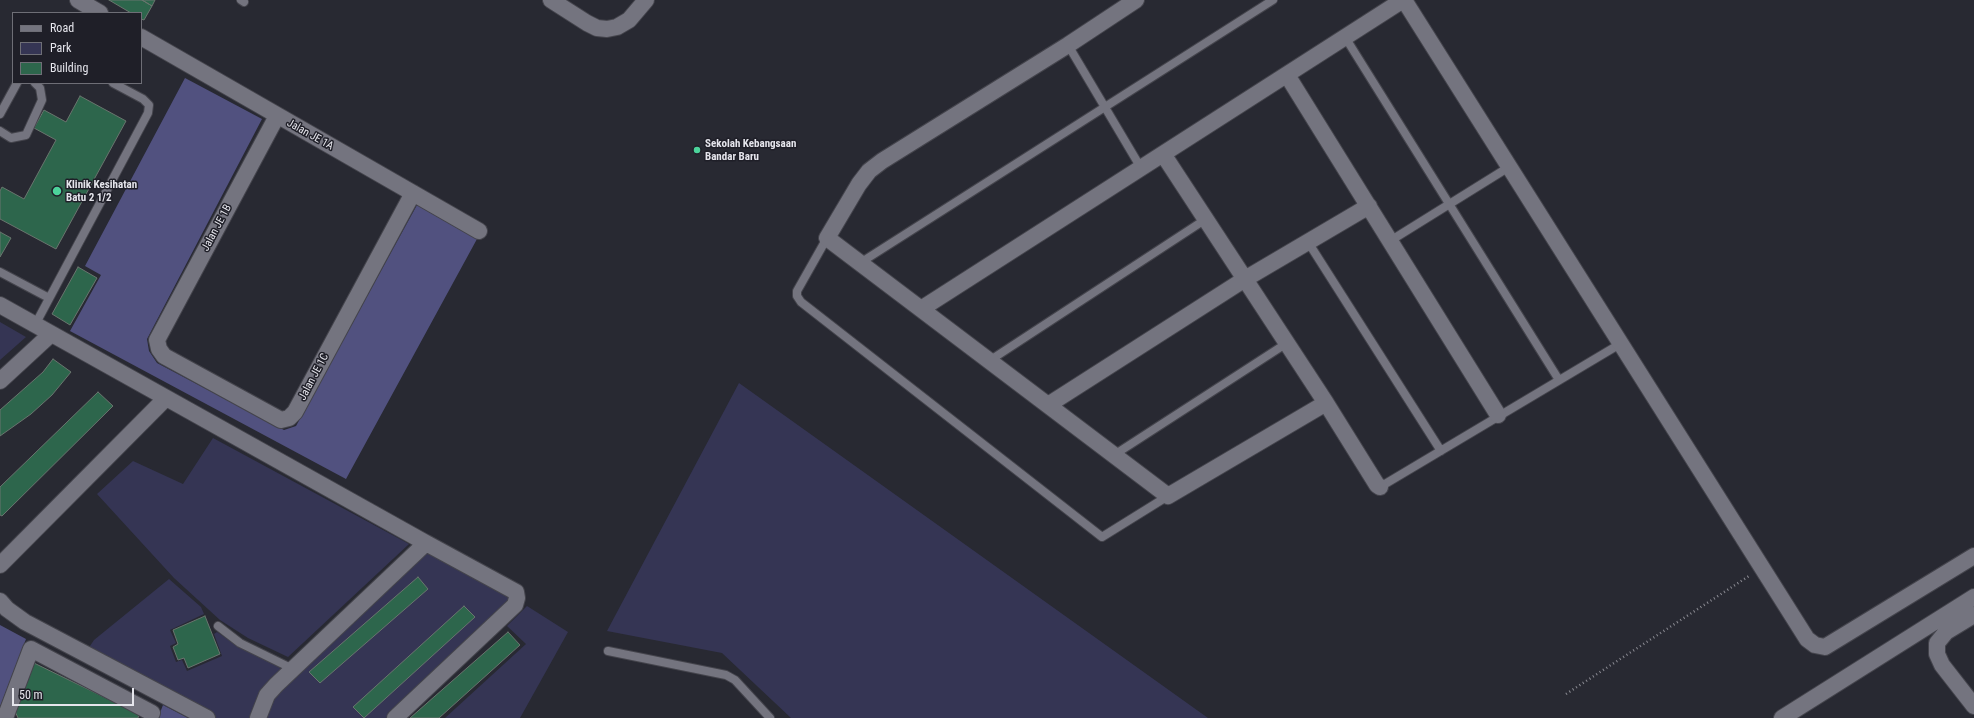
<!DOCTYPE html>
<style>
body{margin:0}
#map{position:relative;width:1974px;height:718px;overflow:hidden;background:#282932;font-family:"Roboto Condensed",sans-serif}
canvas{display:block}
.legend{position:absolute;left:12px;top:12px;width:130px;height:72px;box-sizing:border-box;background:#1f1f28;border:1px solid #6e6e76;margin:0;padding:5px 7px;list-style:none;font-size:12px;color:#e5e5ec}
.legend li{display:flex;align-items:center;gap:8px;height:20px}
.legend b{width:20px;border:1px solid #6e6e76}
.scale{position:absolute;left:12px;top:688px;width:122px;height:18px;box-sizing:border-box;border:2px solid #e5e5ec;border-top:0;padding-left:5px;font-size:12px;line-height:14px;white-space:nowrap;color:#e5e5ec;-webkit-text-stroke:3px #1f1f28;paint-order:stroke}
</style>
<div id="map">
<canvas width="1974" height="718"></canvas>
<ul class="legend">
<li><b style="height:5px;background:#74747f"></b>Road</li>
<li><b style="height:11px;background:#353554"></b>Park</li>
<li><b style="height:11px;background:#2d664c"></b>Building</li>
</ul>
<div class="scale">50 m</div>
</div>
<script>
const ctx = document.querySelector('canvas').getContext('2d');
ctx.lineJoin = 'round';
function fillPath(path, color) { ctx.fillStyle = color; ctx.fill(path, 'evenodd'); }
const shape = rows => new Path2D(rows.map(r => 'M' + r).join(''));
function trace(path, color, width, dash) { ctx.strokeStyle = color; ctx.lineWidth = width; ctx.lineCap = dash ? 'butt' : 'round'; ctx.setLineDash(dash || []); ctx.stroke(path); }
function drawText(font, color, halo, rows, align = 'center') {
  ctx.font = font + ' "Roboto Condensed",sans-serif'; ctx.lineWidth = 3; ctx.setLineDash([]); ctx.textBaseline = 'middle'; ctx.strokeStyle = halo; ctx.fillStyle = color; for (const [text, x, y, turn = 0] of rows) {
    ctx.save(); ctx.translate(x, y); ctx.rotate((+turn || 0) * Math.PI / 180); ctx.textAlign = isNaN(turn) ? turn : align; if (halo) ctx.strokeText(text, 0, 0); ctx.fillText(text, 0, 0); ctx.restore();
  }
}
fillPath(shape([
 [0,322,26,337,0,360],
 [739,383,1208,718,791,718,722,653,607,631],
 [213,438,409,544,288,657,248,638,220,620,174,578,97,494,133,461,183,484],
 [428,549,511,594,512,599,390,718,262,718,272,697],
 [169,579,201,607,204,614,170,630,176,643,170,646,176,662,182,660,187,671,222,656,214,634,217,632,238,646,286,669,253,718,216,718,86,652,94,640],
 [527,606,568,632,520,718,445,718,526,644,507,626]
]), '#353554');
fillPath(shape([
 [185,78,262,119,147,339,149,351,157,363,284,430,296,426,417,205,477,239,346,479,70,331,101,275,85,266],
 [0,625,26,639,0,707],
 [163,705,188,718,158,718]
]), '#51517f');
const building = shape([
 [109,0,142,0,152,6,144,20,141,19,141,13,131,13,109,0],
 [142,0,155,0,152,6,142,0],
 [80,96,126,121,56,249,0,219,0,191,2,187,24,199,56,140,34,128,44,110,66,122,80,96],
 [0,232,11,238,0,257,0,232],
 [78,267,97,278,70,325,52,314,78,267],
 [53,359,71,372,52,395,31,414,0,436,0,410,43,372,53,359],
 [98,392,113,406,2,516,0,515,0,487,98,392],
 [418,577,428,589,320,683,309,672,418,577],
 [464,606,475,617,364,718,353,707,464,606],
 [205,616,220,654,188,668,184,658,178,660,173,647,178,644,173,630,205,616],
 [508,632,520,645,439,718,410,718,508,632],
 [34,663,139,714,138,718,18,718,15,711,34,663]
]);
fillPath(building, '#2d664c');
trace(building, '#69756e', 1);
const service = shape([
 [241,0,244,2],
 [1345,37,1559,380],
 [1068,45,1141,168],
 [0,114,17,83],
 [0,131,11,138,26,135,42,100,40,88,35,83],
 [827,238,797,291,797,296,801,302,1102,537,1168,496],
 [1390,241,1509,167],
 [1308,242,1441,451],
 [860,263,1273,0],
 [0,272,49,298],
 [35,325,148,113,149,105,143,99,113,83],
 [989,361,1206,219],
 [1114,455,1287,343],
 [1380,487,1620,344],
 [218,626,240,643,293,669],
 [608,651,726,675,735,680,770,718]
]);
const minor = shape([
 [78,0,100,13],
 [551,0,587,23,597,28,607,29,617,27,629,20,646,0],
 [1136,0,1068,45,882,161,869,171,859,184,827,238,1168,496,1326,403],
 [1404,0,1807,639,1815,645,1825,647,1974,556],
 [141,37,479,231],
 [1287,75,1498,415],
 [277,116,157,340,159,349,164,356,281,420,289,418,295,412,413,193],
 [1163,154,1326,403,1377,485,1380,487],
 [0,305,426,543],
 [921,309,1403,0],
 [0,381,51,334],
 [1048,405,1245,279,1369,206],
 [0,565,166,398],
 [0,601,7,609,25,622,207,718],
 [1974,615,1946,632,1937,643,1937,654,1942,665,1974,706],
 [5,718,31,649,152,713],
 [258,718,267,695,276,685,426,543,516,592,517,598,515,605,395,718],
 [1782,718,1974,597]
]);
trace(service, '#44444c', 10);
trace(minor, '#44444c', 18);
trace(shape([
 [1566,694,1749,576]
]), '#8b8b93', 2.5, [1, 3]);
trace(service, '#74747f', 8);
trace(minor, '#74747f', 16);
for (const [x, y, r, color] of [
 [697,150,4,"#4cd39b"],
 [57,191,5,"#4cd39b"]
]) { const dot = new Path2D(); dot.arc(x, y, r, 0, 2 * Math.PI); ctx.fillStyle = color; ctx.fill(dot); trace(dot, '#1f1f28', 1.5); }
drawText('11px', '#e5e5ec', '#1f1f28', [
 ["Jalan JE 1A",310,135,29],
 ["Jalan JE 1B",217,228,-62],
 ["Jalan JE 1C",314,377,-62]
]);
drawText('bold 11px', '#e5e5ec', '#1f1f28', [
 ["Sekolah Kebangsaan",705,144],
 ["Bandar Baru",705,157],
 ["Klinik Kesihatan",66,185],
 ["Batu 2 1/2",66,198]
], 'left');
</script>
